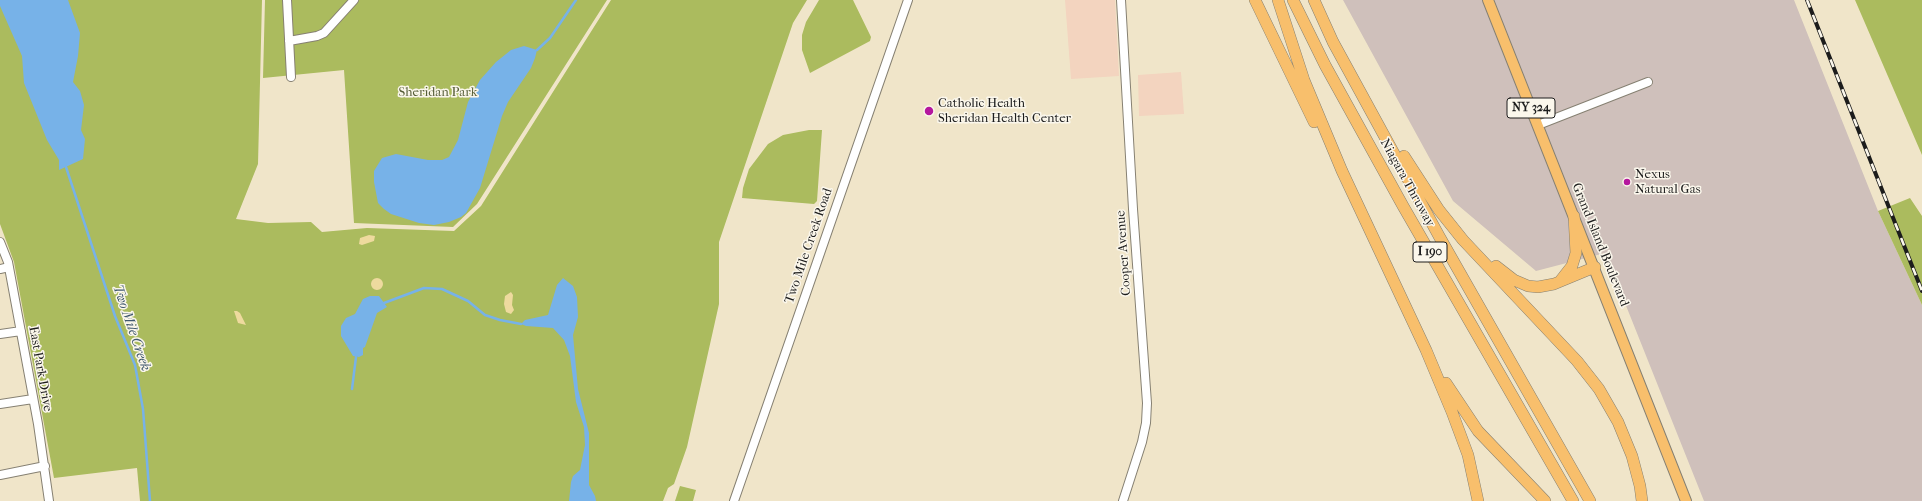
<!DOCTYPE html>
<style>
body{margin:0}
canvas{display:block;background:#f0e5c9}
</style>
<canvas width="1922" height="501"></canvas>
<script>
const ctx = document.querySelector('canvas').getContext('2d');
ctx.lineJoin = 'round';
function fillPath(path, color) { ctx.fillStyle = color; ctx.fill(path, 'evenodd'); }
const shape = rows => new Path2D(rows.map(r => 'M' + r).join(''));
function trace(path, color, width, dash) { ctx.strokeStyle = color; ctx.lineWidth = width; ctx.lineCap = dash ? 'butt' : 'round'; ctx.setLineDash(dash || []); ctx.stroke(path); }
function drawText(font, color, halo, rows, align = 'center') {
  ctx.font = font + ' "IM FELL French Canon",serif'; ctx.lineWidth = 3; ctx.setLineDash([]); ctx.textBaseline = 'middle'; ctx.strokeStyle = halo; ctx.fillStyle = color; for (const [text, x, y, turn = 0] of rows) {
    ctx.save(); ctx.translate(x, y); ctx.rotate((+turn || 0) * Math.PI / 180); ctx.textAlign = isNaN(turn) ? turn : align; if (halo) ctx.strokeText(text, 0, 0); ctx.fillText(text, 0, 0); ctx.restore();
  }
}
fillPath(shape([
 [1065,0,1115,0,1119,76,1071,79],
 [1181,72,1184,114,1139,116,1138,75]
]), '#f3d4bf');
fillPath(shape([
 [1343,0,1794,0,1878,211,1922,305,1922,501,1704,501,1605,253,1536,271,1453,201]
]), '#cfc0bb');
fillPath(shape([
 [0,0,262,0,258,164,236,219,268,223,311,222,322,232,367,228,454,231,481,206,611,0,807,0,793,23,719,242,719,304,687,447,674,484,668,488,663,501,140,501,137,468,54,478,14,262,0,224],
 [265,0,607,0,477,204,453,227,354,223,344,70,263,78],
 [819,0,853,0,871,37,870,41,810,73,802,50,802,35,806,22],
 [1855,0,1922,0,1922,155],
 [809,130,822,130,817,201,814,204,742,198,743,188,749,169,768,144,783,135],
 [1910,198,1922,216,1922,305,1878,211],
 [680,486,696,490,693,501,675,501]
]), '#abbb5e');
fillPath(shape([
 [369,235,375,236,374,241,362,245,359,244,360,238],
 '371 284a6 6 0 1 1 12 0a6 6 0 1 1-12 0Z',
 [511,292,513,295,512,305,514,310,511,314,506,312,504,304,505,296],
 [234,311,237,311,240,313,246,325,238,323]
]), '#eeda9e');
fillPath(shape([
 [0,0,68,0,80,33,78,56,73,82,80,91,84,105,81,130,85,139,83,159,59,170,59,160,47,140,24,83,22,56,0,6],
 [524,46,537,50,535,58,531,68,508,102,502,116,480,188,466,213,461,217,449,222,434,225,419,223,391,214,384,209,378,203,374,182,374,171,382,158,396,154,428,160,442,160,449,157,458,140,468,102,480,80,496,62,511,50],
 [563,278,573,286,577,297,578,317,573,335,574,346,578,389,589,433,589,485,595,496,596,501,569,501,571,482,573,476,580,470,585,445,584,427,576,402,570,356,564,340,553,328,526,326,521,324,525,320,548,315,557,285],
 [370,296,379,296,387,307,377,313,365,347,363,348,363,355,359,357,353,356,341,336,341,326,346,318,355,314,363,299]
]), '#77b2e8');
trace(shape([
 [537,50,550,38,576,0],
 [66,167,115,316,135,365,143,409,150,501],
 [384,303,424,288,442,289,468,301,485,315,500,320,521,324],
 [352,389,356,357]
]), '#77b2e8', 2.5);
const minor = shape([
 [287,0,291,77],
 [1121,0,1133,209,1147,403,1146,423,1142,442,1123,501],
 [289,41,317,36,324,33,354,0],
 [1538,125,1648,82],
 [0,242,8,262,38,424,49,501],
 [0,269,9,267],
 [0,334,21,331],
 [0,404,33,399],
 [0,475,45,466],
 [734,501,908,0]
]);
const major = shape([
 [1488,0,1686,501]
]);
const highway = shape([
 [1255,0,1314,122],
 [1278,0,1304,80,1342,171,1426,350,1452,412,1468,455,1478,501],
 [1293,0,1325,65,1403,206,1573,501],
 [1314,0,1333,42,1439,236,1590,501],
 [1404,156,1439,210,1463,240,1577,361,1599,389,1618,422,1632,456,1640,486,1642,501],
 [1496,266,1514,280,1528,286,1538,287,1554,284,1595,267],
 [1561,280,1572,266,1576,253,1574,216],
 [1446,383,1478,431,1545,501]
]);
trace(minor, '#868072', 10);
trace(major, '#868072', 12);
trace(highway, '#868072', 12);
trace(minor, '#fff', 8);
trace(major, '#f8bf6c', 10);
trace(highway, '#f8bf6c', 11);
const rail = shape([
 [1807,0,1922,291]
]);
trace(rail, '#1c1c1c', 4);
trace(rail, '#fbf7ec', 2.5, [8]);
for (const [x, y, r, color] of [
 [929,111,5,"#b5179e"],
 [1627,182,4,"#b5179e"]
]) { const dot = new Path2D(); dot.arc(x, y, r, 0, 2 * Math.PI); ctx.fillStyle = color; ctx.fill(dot); trace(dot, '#fbf7ec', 1.5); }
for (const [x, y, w] of [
 [1531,108,48],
 [1430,252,34]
]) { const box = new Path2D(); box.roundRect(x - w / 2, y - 10, w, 20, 3); ctx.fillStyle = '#fbf7ec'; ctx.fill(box); trace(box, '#1c1c1c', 1); }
drawText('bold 12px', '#1c1c1c', null, [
 ["NY 324",1531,108],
 ["I 190",1430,252]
]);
drawText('13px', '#555c36', '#fbf7ec', [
 ["Sheridan Park",438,93]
]);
drawText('13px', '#1c1c1c', '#fbf7ec', [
 ["Catholic Health",938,104],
 ["Sheridan Health Center",938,119],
 ["Nexus",1635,175],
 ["Natural Gas",1635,190]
], 'left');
drawText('13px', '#1c1c1c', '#fbf7ec', [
 ["Niagara Thruway",1407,183,61],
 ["Grand Island Boulevard",1600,245,68],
 ["Two Mile Creek Road",809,246,-71],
 ["Cooper Avenue",1124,253,-94],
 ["East Park Drive",40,369,80]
]);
drawText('italic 14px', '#40586e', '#fbf7ec', [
 ["Two Mile Creek",131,328,71]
]);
</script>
